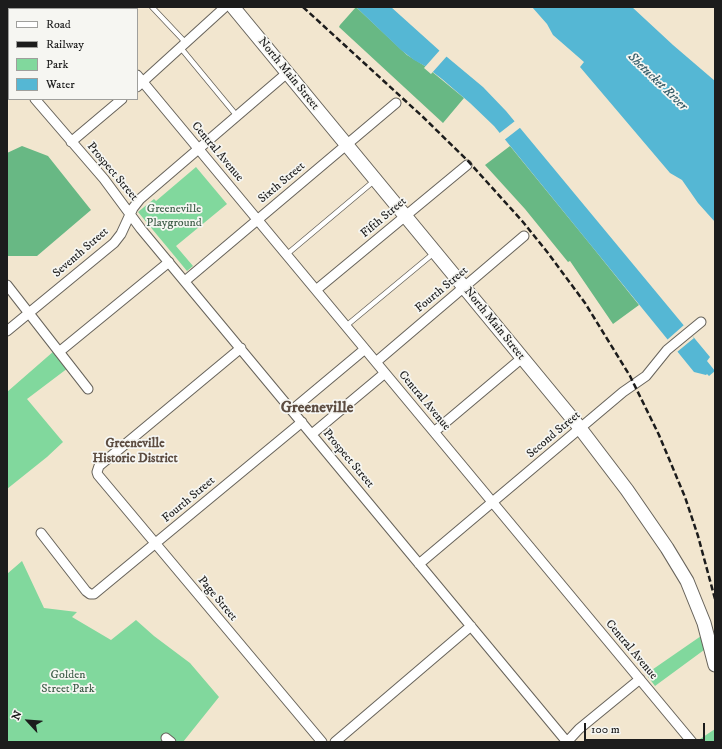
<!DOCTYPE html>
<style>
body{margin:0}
#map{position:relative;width:722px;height:749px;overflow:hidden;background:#f2e6cf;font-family:"IM FELL DW Pica",serif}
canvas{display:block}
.frame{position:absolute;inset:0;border:8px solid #1c1c1c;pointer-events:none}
.legend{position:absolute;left:8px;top:8px;width:130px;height:92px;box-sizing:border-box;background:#f6f6f2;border:1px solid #9f9f9c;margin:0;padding:5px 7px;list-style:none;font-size:12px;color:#1c1c1c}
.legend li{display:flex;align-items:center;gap:8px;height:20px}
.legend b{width:20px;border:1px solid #9f9f9c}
.north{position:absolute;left:8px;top:701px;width:40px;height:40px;-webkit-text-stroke:3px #f6f6f2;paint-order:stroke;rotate:296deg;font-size:11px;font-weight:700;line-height:16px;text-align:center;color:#1c1c1c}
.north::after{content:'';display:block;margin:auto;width:14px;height:18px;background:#1c1c1c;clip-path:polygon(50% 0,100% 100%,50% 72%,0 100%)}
.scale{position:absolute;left:584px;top:723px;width:121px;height:18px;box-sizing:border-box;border:2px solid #1c1c1c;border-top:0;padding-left:5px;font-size:12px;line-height:14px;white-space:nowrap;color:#1c1c1c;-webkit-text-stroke:3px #f6f6f2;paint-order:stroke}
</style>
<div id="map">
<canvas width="722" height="749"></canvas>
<div class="frame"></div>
<ul class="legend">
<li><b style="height:5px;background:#fff"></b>Road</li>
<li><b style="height:5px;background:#1c1c1c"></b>Railway</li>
<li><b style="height:11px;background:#81d89d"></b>Park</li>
<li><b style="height:11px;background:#55b7d4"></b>Water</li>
</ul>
<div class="north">N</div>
<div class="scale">100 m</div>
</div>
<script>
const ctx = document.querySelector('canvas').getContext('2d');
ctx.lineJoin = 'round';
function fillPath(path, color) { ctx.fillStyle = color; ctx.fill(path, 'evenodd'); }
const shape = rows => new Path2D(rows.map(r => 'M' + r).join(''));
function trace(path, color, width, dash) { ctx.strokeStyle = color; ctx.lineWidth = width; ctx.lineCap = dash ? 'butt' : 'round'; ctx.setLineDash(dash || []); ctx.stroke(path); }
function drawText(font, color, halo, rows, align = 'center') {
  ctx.font = font + ' "IM FELL DW Pica",serif'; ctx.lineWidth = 3.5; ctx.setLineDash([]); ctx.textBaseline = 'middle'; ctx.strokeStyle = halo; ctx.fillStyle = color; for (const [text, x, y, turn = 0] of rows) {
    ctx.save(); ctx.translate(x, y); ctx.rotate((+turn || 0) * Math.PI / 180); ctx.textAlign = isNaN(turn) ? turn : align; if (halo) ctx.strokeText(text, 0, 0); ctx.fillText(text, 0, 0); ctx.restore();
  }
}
fillPath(shape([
 [196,167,227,204,176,246,193,266,187,271,138,212,154,199,156,201],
 [54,351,68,368,27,399,63,442,47,457,7,489,7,392],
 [22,561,44,608,77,612,72,617,111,640,136,620,154,636,190,663,219,697,183,742,7,742,7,574],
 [701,636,704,650,655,686,646,674],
 [715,729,715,742,703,742,700,739]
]), '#81d89d');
fillPath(shape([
 [356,7,407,55,425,66,464,98,443,123,339,27,340,25],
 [22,146,48,156,91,210,37,256,7,256,7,153],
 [510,146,590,244,639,305,613,324,570,261,568,262,525,209,485,165]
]), '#68b884');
fillPath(shape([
 [356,7,391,7,441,52,483,87,506,111,710,357,707,361,715,371,709,376,707,374,706,375,694,372,494,126,470,103,442,79,425,66,414,60,401,50],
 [532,7,632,7,673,45,715,81,715,222,698,203,682,180,670,173,580,67,584,62,553,35,547,24]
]), '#55b7d4');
fillPath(shape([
 [440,50,447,56,431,74,424,68],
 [515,121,521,127,503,141,497,135],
 [684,325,694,338,677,352,667,340]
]), '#f2e6cf');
const service = shape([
 [152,7,185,42],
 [180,47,237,116],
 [286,255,374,181],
 [346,326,434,253]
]);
const minor = shape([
 [85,9,87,7],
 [7,66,9,68],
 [137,75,692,742],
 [137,87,225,7],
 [35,99,104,179,141,229,567,742],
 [71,142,122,99],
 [185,281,396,103],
 [7,285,88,389],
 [316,290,467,165],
 [7,331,114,243,121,234,133,208,140,199,287,73],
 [241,348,99,466,97,472,98,475,322,742],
 [59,352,169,262],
 [376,362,524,236],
 [292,410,365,349],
 [434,432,522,358],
 [312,434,385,373],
 [41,533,86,591,90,594,94,594,302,422],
 [419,564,623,392,646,376,667,350,701,322],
 [166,738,171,742],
 [335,742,471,626],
 [567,742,579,729,640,679]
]);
const secondary = shape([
 [233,7,576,423,627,490,667,548,687,581,704,623,715,665]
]);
trace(service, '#67635b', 6);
trace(minor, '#67635b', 11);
trace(secondary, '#67635b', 15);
trace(service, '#fff', 4.5);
trace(minor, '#fff', 9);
trace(secondary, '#fff', 13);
trace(shape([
 [303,7,423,117,468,161,523,222,548,253,585,303,630,376,659,435,685,497,698,536,715,599]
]), '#1c1c1c', 2.5, [6, 3]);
drawText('12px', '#1c1c1c', '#f6f6f2', [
 ["North Main Street",288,74,51],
 ["Central Avenue",217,152,50],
 ["Prospect Street",112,172,50],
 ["Sixth Street",282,183,-40],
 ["Fifth Street",384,218,-40],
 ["Seventh Street",81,253,-41],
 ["Fourth Street",442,290,-40],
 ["North Main Street",494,324,51],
 ["Central Avenue",424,401,50],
 ["Second Street",554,435,-40],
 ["Prospect Street",348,459,50],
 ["Fourth Street",189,500,-40],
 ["Page Street",217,599,50],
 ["Central Avenue",631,650,50]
]);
drawText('12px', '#3f5e49', '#f6f6f2', [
 ["Greeneville",174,210],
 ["Playground",174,224],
 ["Golden",68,676],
 ["Street Park",68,690]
]);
drawText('italic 13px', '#335a66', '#f6f6f2', [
 ["Shetucket River",657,82,44]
]);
drawText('bold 13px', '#5c4c41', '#f6f6f2', [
 ["Greeneville",135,444],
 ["Historic District",135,459]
]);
drawText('bold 16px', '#5c4c41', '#f6f6f2', [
 ["Greeneville",317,409]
]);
</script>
